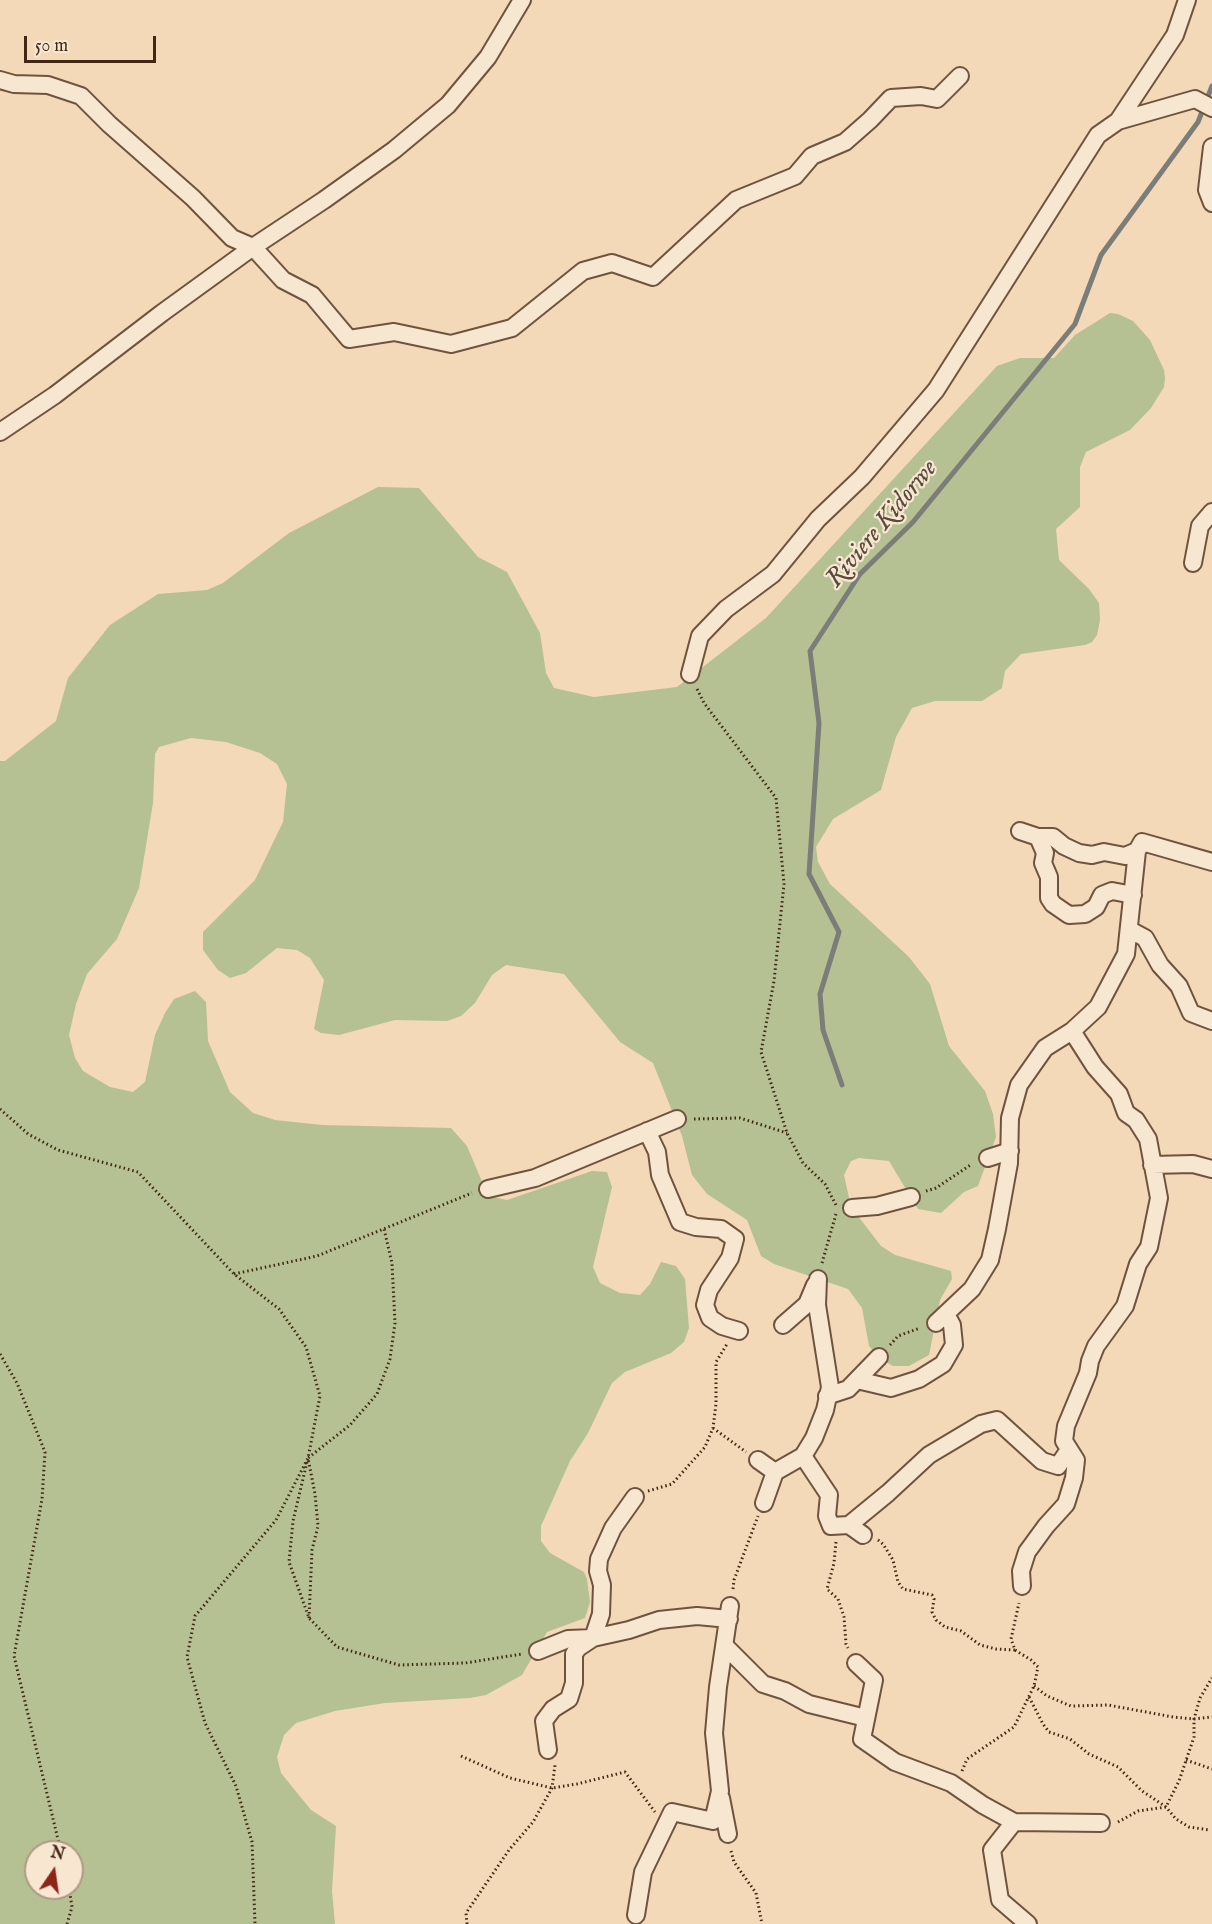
<!DOCTYPE html>
<style>
body{margin:0}
#map{position:relative;width:1212px;height:1924px;overflow:hidden;background:#f3d9b7;font-family:"IM FELL English",serif}
canvas{display:block}
.north{position:absolute;left:24px;top:1840px;width:60px;height:60px;box-sizing:border-box;background:#f7e6d0;border:2px solid #af9a85;border-radius:50%;rotate:13deg;font-size:16px;font-weight:700;line-height:24px;text-align:center;color:#422715}
.north::after{content:'';display:block;margin:auto;width:21px;height:27px;background:#8f2418;clip-path:polygon(50% 0,100% 100%,50% 72%,0 100%)}
.scale{position:absolute;left:24px;top:36px;width:132px;height:27px;box-sizing:border-box;border:3px solid #422715;border-top:0;padding-left:8px;font-size:18px;line-height:21px;white-space:nowrap;color:#422715;-webkit-text-stroke:4px #f7e6d0;paint-order:stroke}
</style>
<div id="map">
<canvas width="1212" height="1924"></canvas>
<div class="north">N</div>
<div class="scale">50 m</div>
</div>
<script>
const ctx = document.querySelector('canvas').getContext('2d');
ctx.lineJoin = 'round';
function fillPath(path, color) { ctx.fillStyle = color; ctx.fill(path, 'evenodd'); }
const shape = rows => new Path2D(rows.map(r => 'M' + r).join(''));
function trace(path, color, width, dash) { ctx.strokeStyle = color; ctx.lineWidth = width; ctx.lineCap = dash ? 'butt' : 'round'; ctx.setLineDash(dash || []); ctx.stroke(path); }
function drawText(font, color, halo, rows, align = 'center') {
  ctx.font = font + ' "IM FELL English",serif'; ctx.lineWidth = 4.5; ctx.setLineDash([]); ctx.textBaseline = 'middle'; ctx.strokeStyle = halo; ctx.fillStyle = color; for (const [text, x, y, turn = 0] of rows) {
    ctx.save(); ctx.translate(x, y); ctx.rotate((+turn || 0) * Math.PI / 180); ctx.textAlign = isNaN(turn) ? turn : align; if (halo) ctx.strokeText(text, 0, 0); ctx.fillText(text, 0, 0); ctx.restore();
  }
}
fillPath(shape([
 [1110,313,1118,314,1133,321,1150,340,1164,370,1165,378,1164,387,1151,408,1130,430,1086,452,1080,467,1080,507,1056,529,1059,560,1089,589,1099,603,1100,620,1097,635,1092,642,1085,645,1021,654,1005,671,1002,688,982,701,935,701,912,708,896,737,881,790,833,819,816,847,818,862,830,884,909,957,930,984,949,1046,985,1091,993,1114,996,1137,978,1186,964,1192,941,1213,918,1209,889,1161,859,1158,851,1161,844,1175,851,1207,881,1246,895,1255,951,1271,952,1279,940,1300,929,1355,909,1366,893,1366,879,1358,869,1346,862,1308,848,1289,774,1264,761,1256,747,1220,707,1194,692,1175,682,1136,653,1063,620,1042,564,974,506,965,492,975,475,1003,461,1016,447,1021,395,1020,339,1035,321,1033,314,1029,324,980,310,958,297,950,277,948,246,973,230,978,218,970,203,950,203,932,255,880,283,822,287,784,277,764,260,753,226,742,191,738,159,747,155,754,153,803,139,888,117,939,87,974,76,1004,69,1035,75,1058,83,1071,110,1087,133,1092,145,1082,155,1035,165,1013,174,999,195,991,206,1002,208,1041,230,1092,253,1113,275,1120,322,1125,451,1128,467,1146,488,1196,507,1200,592,1171,607,1172,612,1187,593,1267,600,1283,620,1293,640,1295,650,1284,661,1262,676,1266,685,1279,689,1328,684,1342,671,1353,625,1372,612,1383,588,1433,570,1461,541,1526,541,1541,550,1553,584,1572,587,1579,590,1602,585,1618,547,1632,522,1675,486,1695,470,1698,385,1703,335,1711,296,1723,284,1735,277,1757,281,1773,311,1810,336,1826,332,1891,335,1924,0,1924,0,761,5,761,56,721,68,678,110,625,158,594,207,590,223,583,289,533,378,487,419,488,478,557,507,572,540,633,546,673,554,688,594,697,677,687,766,618,997,366,1020,358,1054,358,1075,335],
 [36,1852,72,1852,72,1888,36,1888]
]), '#b5c093');
trace(shape([
 [842,1085,823,1030,820,994,839,932,809,874,819,723,810,651,860,574,913,522,1075,324,1101,255,1198,122,1212,86]
]), '#7b7d78', 5);
const street = shape([
 [0,80,14,84,48,85,81,96,109,124,193,198,232,238,253,247,283,280,312,295,349,339,394,332,451,344,512,328,583,271,612,263,653,277,736,200,795,176,812,156,845,142,870,120,891,98,921,96,937,99,960,76],
 [1118,121,1175,35,1187,0],
 [1212,147,1207,190,1212,203],
 [0,432,55,395,162,313,253,247,324,200,394,150,448,105,488,57,522,0],
 [1193,563,1200,526,1212,512],
 [690,674,700,636,726,609,773,574,818,519,862,477,936,390,1098,135,1118,121,1195,99,1212,108],
 [1020,831,1038,837,1045,853,1043,863,1049,877,1049,898,1053,904,1069,915,1085,914,1096,907,1102,895,1112,891,1133,895],
 [1038,837,1053,837,1064,846,1079,853,1092,855,1104,852,1125,856,1137,851,1142,842,1212,862],
 [1130,930,1145,938,1160,965,1179,986,1191,1013,1212,1021],
 [647,1131,657,1152,660,1175,680,1222,696,1227,721,1229,735,1239,730,1258,709,1290,705,1305,710,1318,722,1326,739,1331],
 [988,1158,1010,1151],
 [1152,1165,1193,1164,1212,1169],
 [488,1189,535,1178,677,1119],
 [852,1208,877,1206,911,1197],
 [936,1323,972,1289,990,1260,997,1229,1009,1163,1010,1118,1019,1085,1045,1048,1072,1031,1098,1007,1126,954,1137,851],
 [783,1325,807,1304,815,1285],
 [857,1380,891,1388,919,1379,943,1364,954,1345,952,1325,946,1314],
 [827,1396,848,1389,879,1357],
 [803,1456,829,1495,827,1516,831,1526,849,1525,888,1493,929,1455,981,1424,997,1420,1042,1461,1058,1466,1068,1451],
 [758,1460,775,1472],
 [764,1503,775,1472,803,1456,814,1438,825,1410,830,1387,817,1305,818,1279],
 [849,1525,863,1535],
 [1022,1586,1021,1571,1027,1552,1046,1526,1066,1504,1074,1478,1076,1460,1064,1441,1066,1426,1088,1373,1090,1361,1096,1346,1125,1306,1138,1264,1149,1247,1159,1198,1148,1139,1136,1120,1126,1113,1119,1094,1095,1067,1072,1031],
 [725,1646,763,1684,785,1691,809,1704,866,1718],
 [538,1651,568,1639,593,1638,629,1630,659,1620,697,1616,729,1619],
 [856,1663,874,1680,862,1739,895,1762,951,1783,983,1805,1014,1822],
 [548,1750,544,1721,553,1709,569,1699,574,1683,574,1654,578,1648,593,1638,601,1614,602,1585,598,1571,599,1559,613,1528,635,1497],
 [721,1798,728,1834],
 [636,1915,643,1872,672,1812,713,1821,720,1791,714,1733,718,1687,730,1606],
 [1028,1924,1000,1900,992,1850,1014,1822,1101,1823]
]);
trace(street, '#6e543e', 20);
trace(shape([
 [697,689,704,703,776,798,784,884,774,981,761,1052,787,1133,803,1163,825,1184,836,1205],
 [0,1109,28,1134,58,1150,138,1172,234,1274,279,1309,306,1347,320,1396,308,1458,276,1520,195,1616,187,1657,205,1723,236,1786,252,1842,255,1924],
 [694,1119,740,1118,787,1133],
 [926,1191,936,1188,972,1164],
 [822,1263,836,1214],
 [234,1274,317,1256,472,1193],
 [890,1345,898,1336,920,1328],
 [0,1354,17,1383,45,1452,42,1499,14,1656,61,1852],
 [713,1428,746,1452],
 [307,1462,293,1521,289,1562,309,1618,337,1647,399,1665,465,1663,522,1654],
 [648,1491,672,1484,705,1447,713,1428,716,1404,716,1362,727,1344],
 [878,1540,883,1544,893,1560,898,1582,903,1589,932,1595,934,1599,932,1612,936,1620,945,1627,961,1631,980,1645,996,1649,1015,1650],
 [836,1542,834,1563,827,1589,838,1599,844,1617,846,1644,848,1648],
 [733,1589,734,1580,758,1516],
 [309,1618,312,1550,318,1526,315,1494,308,1458,350,1425,377,1394,390,1359,395,1323,392,1263,384,1229],
 [1034,1686,1047,1696,1071,1706,1108,1705,1173,1717,1194,1719,1212,1717],
 [1029,1697,1043,1724,1049,1732,1070,1739,1089,1754,1118,1767,1142,1791,1166,1807,1176,1819,1189,1827,1210,1830],
 [461,1756,510,1778,552,1788,577,1784,625,1772,655,1812],
 [1186,1760,1212,1769],
 [962,1771,967,1759,1014,1727,1034,1686,1038,1667,1031,1660,1015,1650,1011,1639,1019,1603],
 [1118,1822,1138,1811,1166,1807,1179,1781,1194,1737,1194,1719,1200,1698,1212,1678],
 [731,1851,734,1862,756,1893,762,1924],
 [67,1924,72,1907,69,1888],
 [467,1924,466,1913,509,1850,533,1822,552,1788,555,1765]
]), '#422715', 3, [1.5, 3]);
trace(street, '#f7e6d0', 16);
drawText('italic 26px', '#5a4b3e', '#f7e6d0', [
 ["Riviere Kidorwe",883,525,-50]
]);
</script>
